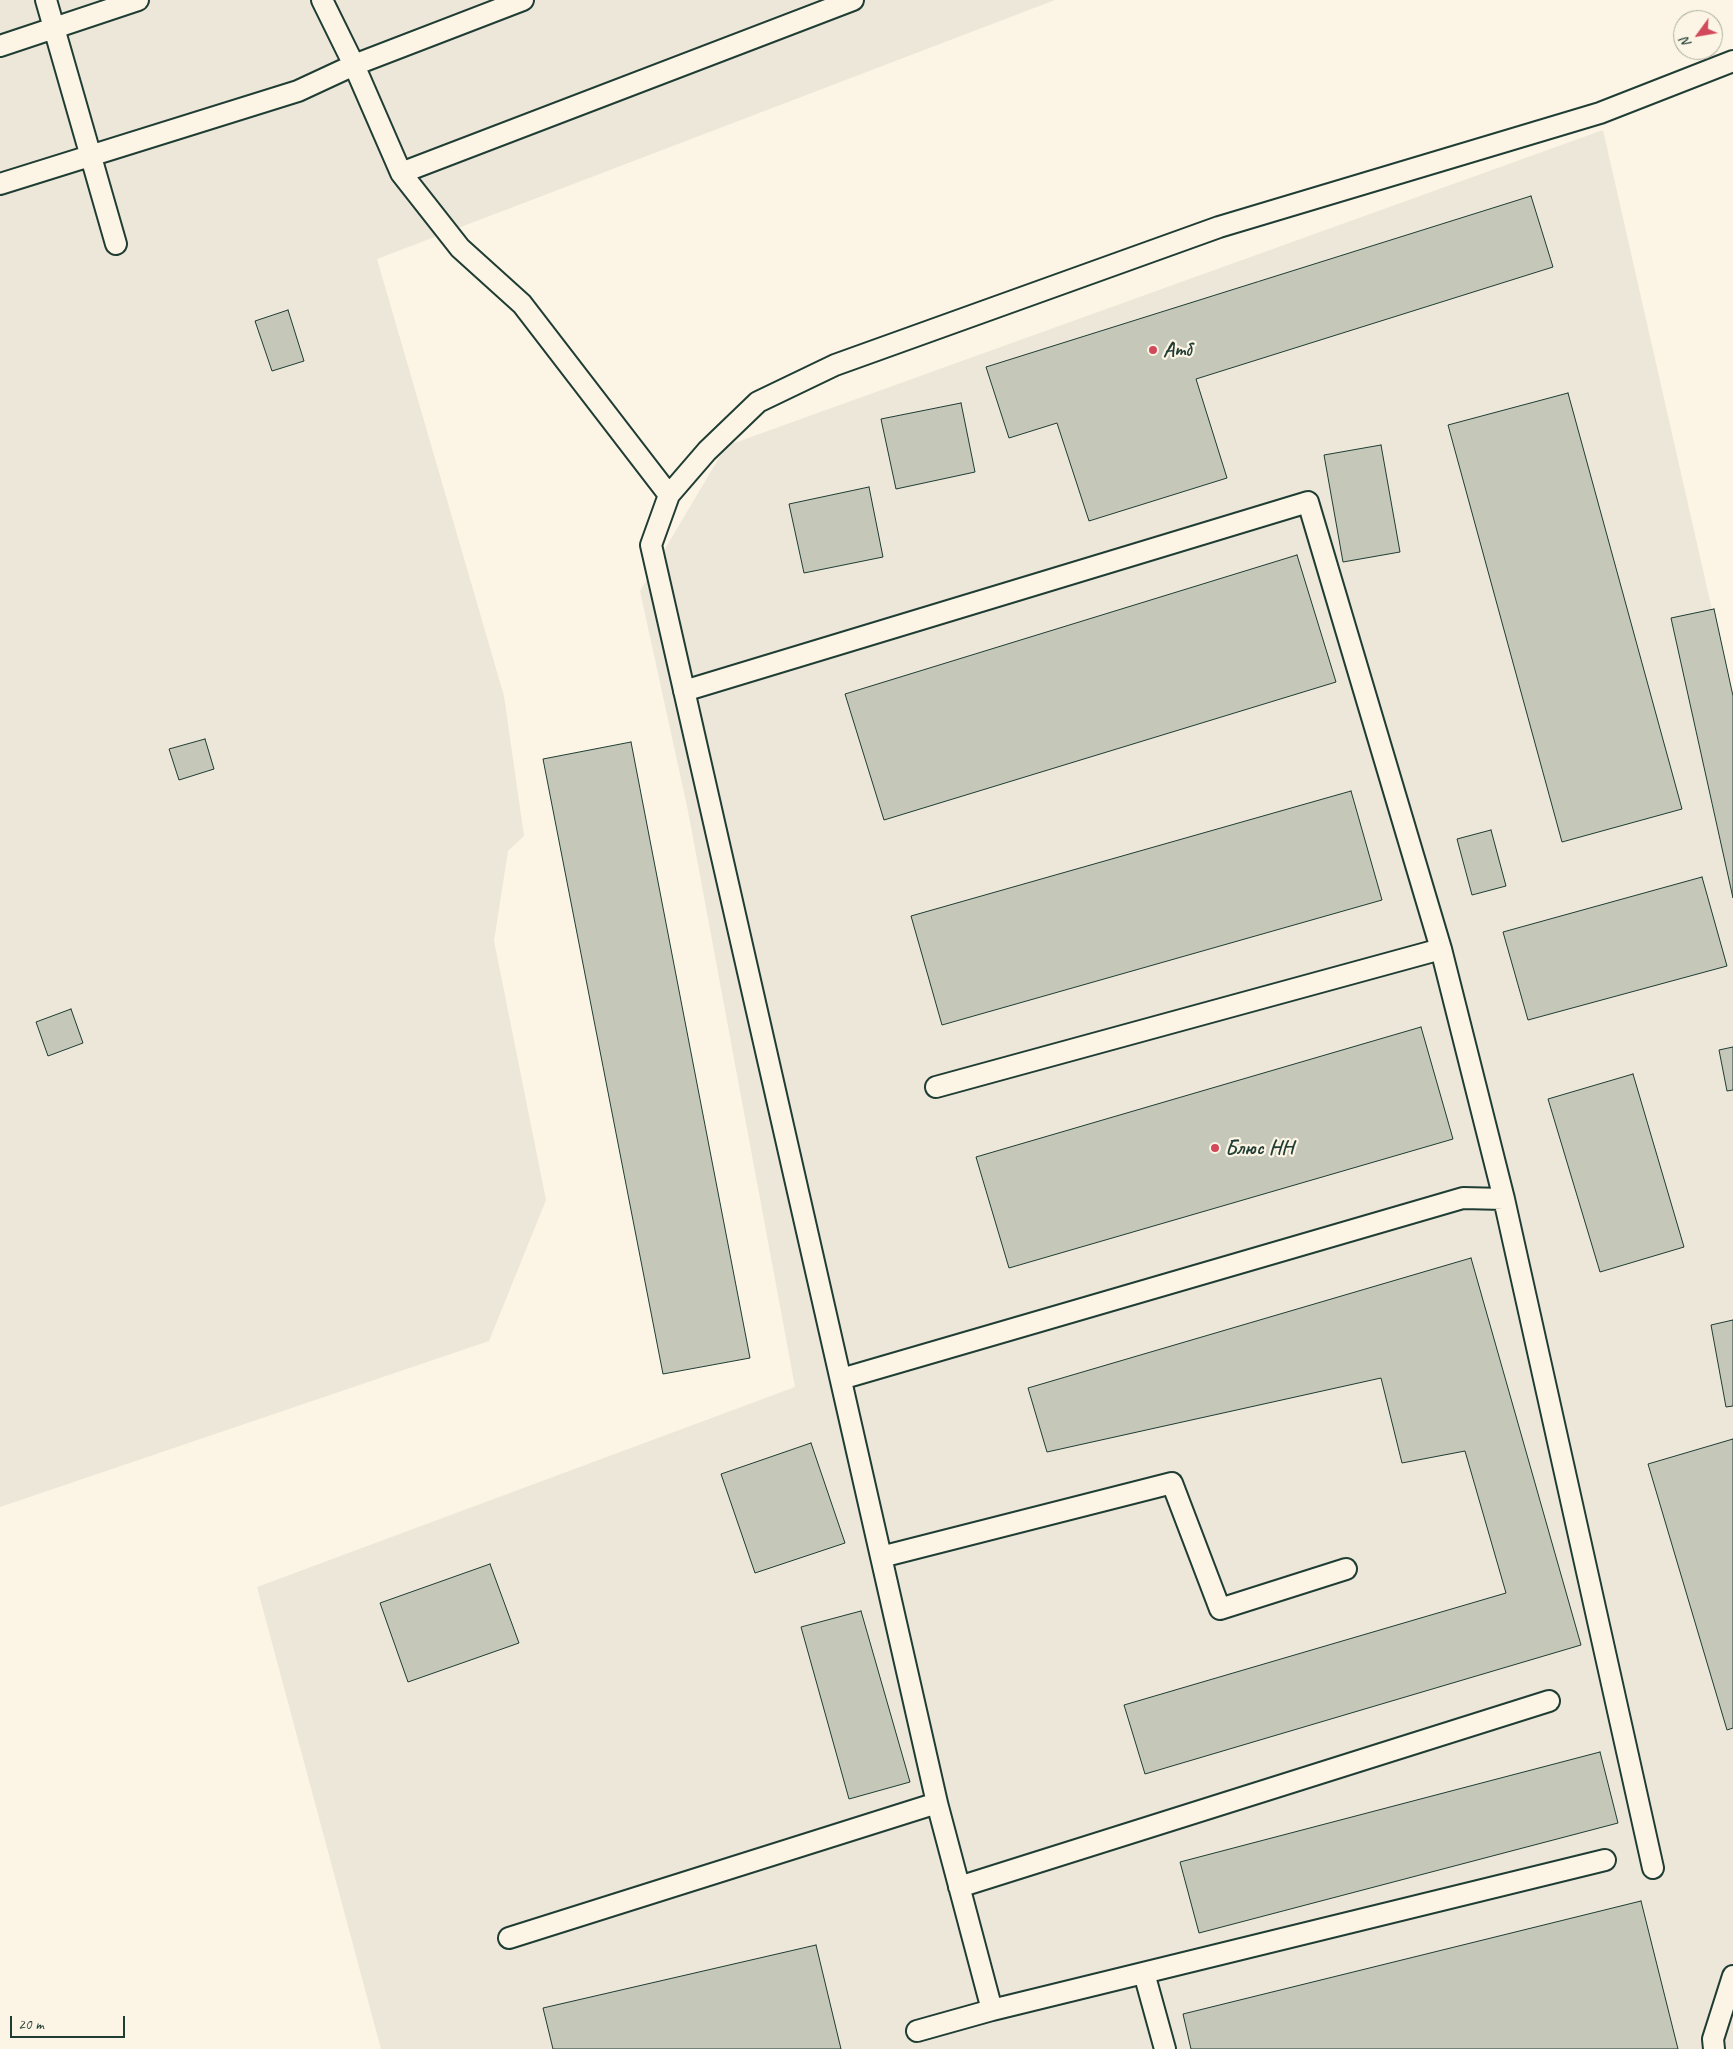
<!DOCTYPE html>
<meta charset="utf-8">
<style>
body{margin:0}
#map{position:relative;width:1733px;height:2049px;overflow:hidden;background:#fcf5e5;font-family:Caveat,sans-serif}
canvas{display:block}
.north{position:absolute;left:1673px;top:10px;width:50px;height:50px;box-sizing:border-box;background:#fcf5e5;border:1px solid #a4ab9e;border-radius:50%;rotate:238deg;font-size:14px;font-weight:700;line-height:20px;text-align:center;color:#1f3d34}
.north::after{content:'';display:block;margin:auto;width:18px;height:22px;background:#d1495b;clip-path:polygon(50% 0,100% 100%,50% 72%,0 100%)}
.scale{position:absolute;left:10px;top:2016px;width:115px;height:22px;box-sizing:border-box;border:2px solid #1f3d34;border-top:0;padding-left:6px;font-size:15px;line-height:18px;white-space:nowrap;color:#1f3d34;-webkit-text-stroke:4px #fcf5e5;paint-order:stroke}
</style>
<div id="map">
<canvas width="1733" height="2049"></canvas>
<div class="north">N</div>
<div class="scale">20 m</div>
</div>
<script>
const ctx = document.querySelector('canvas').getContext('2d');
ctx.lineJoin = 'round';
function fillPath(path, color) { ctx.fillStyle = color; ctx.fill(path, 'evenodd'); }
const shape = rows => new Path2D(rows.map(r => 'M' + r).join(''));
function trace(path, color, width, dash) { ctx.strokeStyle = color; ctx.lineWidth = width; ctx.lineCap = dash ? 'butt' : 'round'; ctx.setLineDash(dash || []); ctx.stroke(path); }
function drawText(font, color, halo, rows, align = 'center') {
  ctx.font = font + ' Caveat,sans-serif'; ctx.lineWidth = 4.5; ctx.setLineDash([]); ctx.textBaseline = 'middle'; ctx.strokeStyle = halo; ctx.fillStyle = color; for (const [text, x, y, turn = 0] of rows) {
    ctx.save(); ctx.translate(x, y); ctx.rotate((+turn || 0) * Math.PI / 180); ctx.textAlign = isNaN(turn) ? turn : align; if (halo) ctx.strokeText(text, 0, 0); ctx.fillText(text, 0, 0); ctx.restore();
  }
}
fillPath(shape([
 [0,0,1055,0,377,259,504,696,524,836,508,851,494,941,546,1200,489,1341,0,1507],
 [1603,130,1733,702,1733,2049,381,2049,257,1587,795,1387,688,811,640,591,726,446]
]), '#ece7d8');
const building = shape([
 [1531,196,1553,267,1196,379,1227,478,1089,521,1057,423,1009,438,986,367,1531,196],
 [288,310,304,361,272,371,255,321,288,310],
 [1568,393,1682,809,1562,842,1448,425,1568,393],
 [961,403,975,472,896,489,881,419,961,403],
 [1381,445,1400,552,1343,562,1324,455,1381,445],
 [869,487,883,557,804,573,789,504,869,487],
 [1297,555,1336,682,884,820,845,694,1297,555],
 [1714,609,1733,696,1733,898,1671,618,1714,609],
 [205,739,214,769,179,780,169,749,205,739],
 [631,742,750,1358,663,1374,543,759,631,742],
 [1351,791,1382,900,942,1025,911,916,1351,791],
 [1491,830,1506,886,1472,895,1457,839,1491,830],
 [1702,877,1727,966,1528,1020,1503,932,1702,877],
 [71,1009,83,1043,48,1056,36,1022,71,1009],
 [1421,1027,1453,1139,1009,1268,976,1157,1421,1027],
 [1733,1047,1733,1090,1727,1091,1719,1050,1733,1047],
 [1633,1074,1684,1247,1600,1272,1548,1099,1633,1074],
 [1471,1258,1581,1645,1145,1774,1124,1705,1506,1593,1465,1451,1402,1463,1381,1378,1047,1452,1028,1388,1471,1258],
 [1733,1320,1733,1406,1726,1407,1711,1325,1733,1320],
 [1733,1439,1733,1728,1727,1730,1648,1464,1733,1439],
 [811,1443,845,1543,755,1573,721,1474,811,1443],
 [490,1564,519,1643,408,1682,380,1603,490,1564],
 [861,1611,910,1782,849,1799,801,1627,861,1611],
 [1600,1752,1618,1823,1199,1933,1180,1862,1600,1752],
 [1641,1901,1678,2049,1191,2049,1183,2014,1641,1901],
 [816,1945,841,2049,553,2049,543,2008,816,1945]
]);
fillPath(building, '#c5c7b9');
trace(building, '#1f3d34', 1);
const service = shape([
 [46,0,116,244],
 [322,0,354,65,401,173,460,248,522,304,669,495],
 [0,46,138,0],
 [401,173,853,0],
 [0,184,298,91,354,65,523,0],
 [684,691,1308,502,1441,949,1504,1199],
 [936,1087,1441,949],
 [841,1379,1463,1198,1504,1199,1653,1868],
 [881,1557,1172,1483,1220,1609,1346,1569],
 [959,1887,1549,1701],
 [509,1938,937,1803,651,545,669,495,707,451,758,402,835,365,1219,227,1600,113,1733,61],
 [1144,1973,1165,2049],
 [992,2010,1605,1860],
 [917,2031,992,2010,937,1803],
 [1714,2049,1713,2039,1733,1976]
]);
trace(service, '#1f3d34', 24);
trace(service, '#fcf5e5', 20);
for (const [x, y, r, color] of [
 [1153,350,5,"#d1495b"],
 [1215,1148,5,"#d1495b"]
]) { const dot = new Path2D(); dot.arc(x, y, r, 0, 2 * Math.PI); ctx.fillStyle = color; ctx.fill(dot); trace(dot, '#fcf5e5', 2); }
drawText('bold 21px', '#1f3d34', '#fcf5e5', [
 ["Атб",1163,350],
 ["Блюс НН",1225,1148]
], 'left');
</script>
